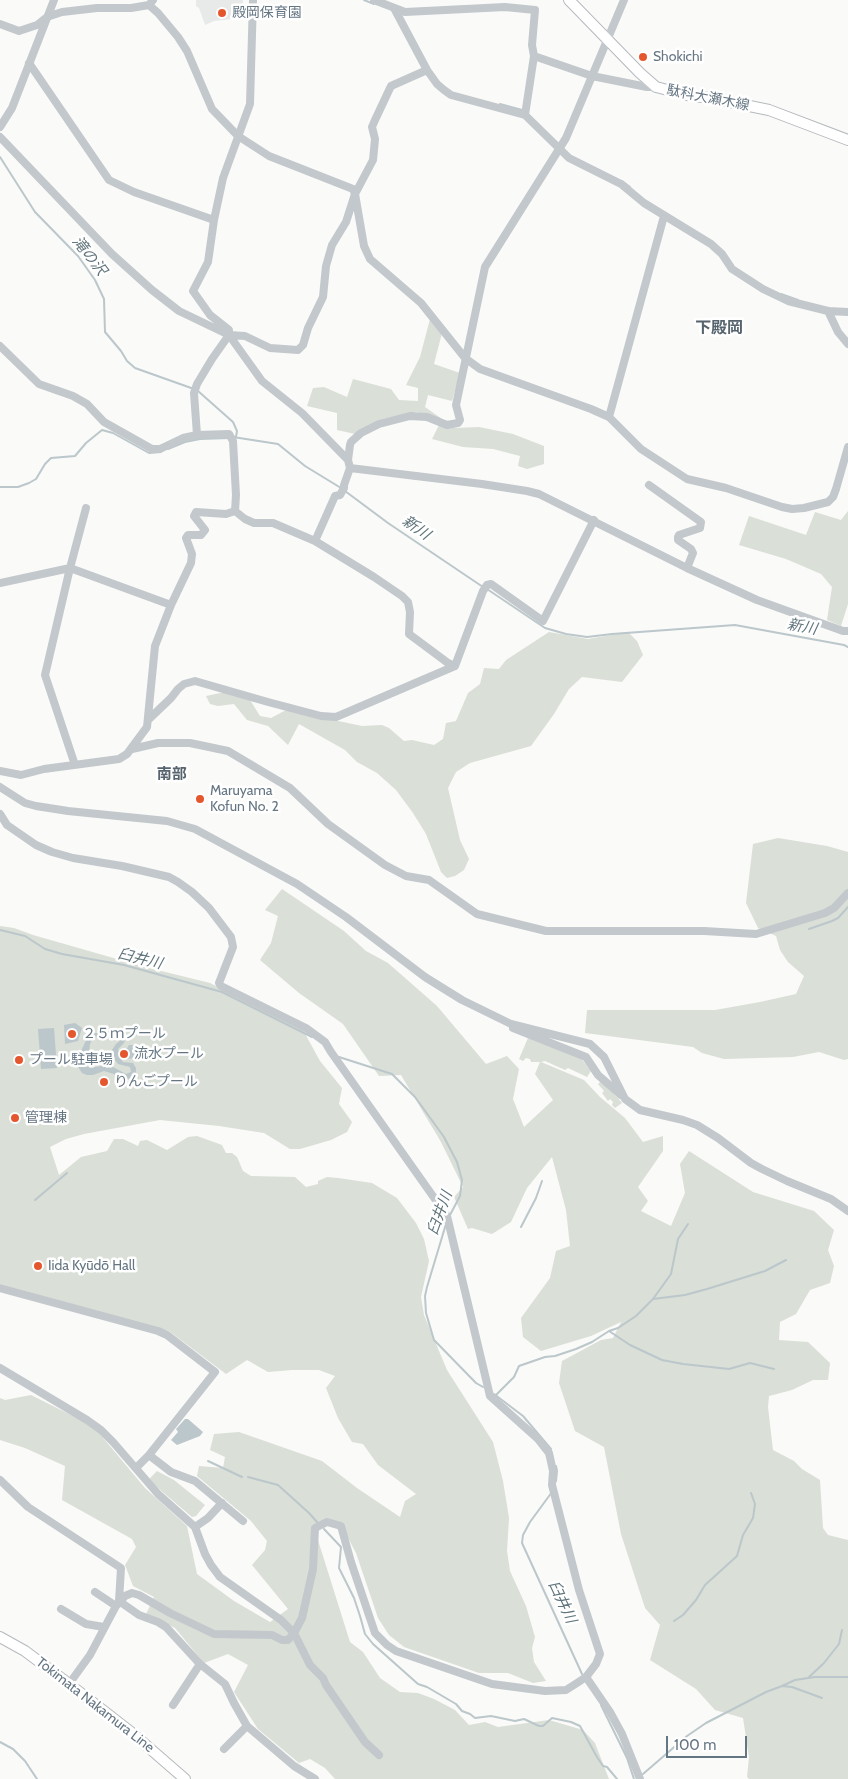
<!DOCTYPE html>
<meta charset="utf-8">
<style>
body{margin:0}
#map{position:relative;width:848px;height:1779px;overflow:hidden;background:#fafaf8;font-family:Cabin,sans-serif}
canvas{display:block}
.scale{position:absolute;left:666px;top:1736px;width:81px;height:22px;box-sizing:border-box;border:2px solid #657683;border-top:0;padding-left:6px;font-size:15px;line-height:18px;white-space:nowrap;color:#657683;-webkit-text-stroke:4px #fff;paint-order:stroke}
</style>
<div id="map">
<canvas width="848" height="1779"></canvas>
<div class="scale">100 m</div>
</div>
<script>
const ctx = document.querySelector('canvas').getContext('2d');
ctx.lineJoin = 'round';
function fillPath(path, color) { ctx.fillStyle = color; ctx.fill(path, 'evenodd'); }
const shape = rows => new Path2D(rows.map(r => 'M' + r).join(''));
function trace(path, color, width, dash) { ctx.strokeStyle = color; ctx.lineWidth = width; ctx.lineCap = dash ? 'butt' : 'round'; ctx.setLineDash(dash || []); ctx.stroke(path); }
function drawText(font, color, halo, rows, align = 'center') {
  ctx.font = font + ' Cabin,"Noto Sans JP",sans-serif'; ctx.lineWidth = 5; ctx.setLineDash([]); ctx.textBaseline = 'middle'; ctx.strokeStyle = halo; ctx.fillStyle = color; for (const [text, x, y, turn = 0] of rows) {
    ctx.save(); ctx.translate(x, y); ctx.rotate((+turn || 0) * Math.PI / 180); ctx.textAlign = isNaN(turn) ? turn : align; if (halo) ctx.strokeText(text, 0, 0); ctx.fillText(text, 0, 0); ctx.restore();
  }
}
fillPath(shape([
 [196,0,243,0,242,18,214,21,205,25,199,8,196,6]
]), '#e8e9e9');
fillPath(shape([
 [430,319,442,333,434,364,460,373,452,401,428,395,425,407,455,428,479,427,513,434,544,446,544,464,527,469,518,466,520,456,493,449,463,447,432,439,439,425,417,412,383,419,355,434,337,430,337,413,307,406,313,388,324,387,347,397,353,379,391,389,399,400,418,401,418,388,406,385,420,357],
 [848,511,848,604,841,626,827,620,832,587,821,574,786,559,739,545,749,516,806,535,815,512,841,520],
 [549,632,588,639,628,632,637,641,643,655,622,682,582,677,569,689,554,714,531,746,470,763,456,772,448,788,460,840,469,859,464,870,455,876,447,878,441,872,426,834,413,813,396,790,377,773,357,762,345,750,299,724,288,745,268,726,247,720,234,704,218,706,210,704,206,696,225,692,250,700,260,716,271,718,286,710,362,726,382,725,389,728,404,741,412,740,434,745,443,739,446,723,456,721,468,693,480,684,484,668,499,669,506,660],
 [778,838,827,846,848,852,848,1059,844,1060,819,1052,793,1057,724,1059,702,1053,693,1047,585,1033,587,1010,715,1010,760,1002,796,994,804,976,788,962,780,950,776,936,758,928,746,903,753,844],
 [282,889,344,931,366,951,388,963,437,1006,486,1064,507,1056,519,1069,513,1099,524,1127,553,1100,535,1074,540,1062,531,1062,530,1059,526,1058,523,1061,519,1059,528,1038,581,1058,591,1071,587,1077,568,1068,565,1070,545,1061,541,1062,584,1080,600,1097,625,1118,643,1142,663,1136,663,1151,638,1187,648,1201,641,1211,671,1226,685,1193,680,1164,689,1151,753,1192,814,1211,834,1230,828,1250,834,1266,830,1283,810,1290,796,1314,780,1322,779,1340,808,1342,830,1363,828,1380,813,1380,792,1390,769,1396,768,1407,773,1450,794,1461,802,1469,820,1480,823,1528,828,1535,848,1540,848,1779,749,1779,747,1777,749,1757,743,1718,715,1710,696,1689,650,1660,660,1625,645,1608,621,1534,604,1447,575,1431,559,1383,562,1361,601,1340,613,1338,621,1322,591,1336,541,1351,523,1337,521,1318,550,1278,556,1251,570,1246,566,1210,552,1157,527,1188,511,1222,492,1234,472,1228,468,1229,454,1197,463,1187,441,1142,401,1075,379,1076,343,1024,299,993,260,960,271,943,278,916,265,910],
 [0,926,14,928,33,935,145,967,210,983,303,1030,320,1061,342,1088,339,1104,352,1122,347,1132,331,1140,300,1149,290,1149,264,1133,219,1126,160,1120,84,1134,66,1139,50,1147,59,1175,81,1157,107,1151,114,1139,123,1139,138,1146,140,1141,147,1140,167,1150,188,1137,197,1136,222,1145,226,1153,232,1153,237,1157,243,1171,251,1176,295,1177,306,1187,318,1184,318,1181,327,1177,338,1178,372,1183,397,1198,416,1223,424,1239,429,1261,421,1297,424,1315,447,1370,493,1442,503,1481,509,1518,507,1551,510,1571,526,1606,535,1637,532,1648,534,1662,546,1681,533,1683,508,1673,479,1673,404,1647,389,1635,378,1618,356,1553,346,1534,337,1528,327,1525,318,1530,317,1537,350,1642,363,1652,380,1678,400,1692,418,1693,434,1699,455,1710,469,1725,485,1722,498,1727,549,1720,583,1730,595,1743,609,1779,335,1779,325,1768,310,1759,299,1763,258,1729,234,1692,248,1665,228,1654,204,1663,175,1628,146,1614,154,1597,133,1586,125,1565,136,1547,132,1539,62,1500,65,1466,25,1448,0,1440,0,1398,5,1400,31,1395,81,1420,99,1433,145,1488,187,1526,197,1574,234,1601,270,1622,288,1609,252,1565,265,1550,267,1541,251,1521,197,1476,199,1466,223,1468,225,1457,210,1450,214,1434,239,1432,322,1461,357,1488,400,1517,405,1501,416,1494,378,1465,363,1444,352,1442,338,1418,326,1388,335,1376,319,1370,292,1370,268,1372,247,1360,226,1374,169,1331,0,1284],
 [601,1081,618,1098,622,1103,615,1108,612,1105,613,1102,610,1099,608,1101,602,1093,604,1091,598,1084],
 [157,1471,174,1480,205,1505,196,1516,192,1517,151,1482,150,1478]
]), '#dadfd7');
fillPath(shape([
 [75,1023,82,1028,78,1041,65,1044,64,1025],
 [54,1028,57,1068,41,1069,38,1029],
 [117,1029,124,1031,126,1037,124,1043,118,1049,119,1052,125,1052,129,1045,136,1045,137,1058,125,1059,121,1055,118,1056,123,1062,133,1063,136,1068,136,1074,134,1077,125,1080,114,1074,104,1071,93,1075,87,1075,82,1073,77,1065,77,1060,87,1038,93,1033,104,1033,108,1031,109,1032],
 [117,1034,121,1037,121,1040,116,1044,110,1053,111,1055,118,1064,130,1067,131,1072,126,1074,113,1067,106,1065,90,1068,85,1065,83,1058,89,1053,90,1044,92,1040,98,1037],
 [185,1419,188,1419,203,1432,200,1436,177,1445,171,1440,178,1432,176,1429]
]), '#bbc7cb');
trace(shape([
 [364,0,374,4],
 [500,104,522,110],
 [0,157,35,212,78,256,95,280,104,299,105,332,121,351,127,361,135,368,194,389],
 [622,181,630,187],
 [781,294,798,300],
 [198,391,233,422,237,431,236,437],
 [233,437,278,444,305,466,341,488],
 [168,449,185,442,200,439,229,438],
 [0,487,18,487,29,483,36,479,45,464,51,458,75,456,86,443,102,430,113,433,149,453,161,452],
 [345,491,388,523,483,587],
 [487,589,545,628,566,634,587,637,612,634,735,625,844,645,848,647],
 [809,929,832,921,838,918,848,907],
 [0,930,25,936,45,949,62,954,124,965,222,992,312,1037],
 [339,1057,392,1074,415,1097,431,1119,444,1137,457,1162,462,1180,460,1196,450,1215],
 [35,1200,67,1173],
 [446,1224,427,1287,425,1296,426,1313,434,1340,476,1383,483,1387],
 [521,1227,536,1198,542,1181],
 [653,1299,685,1295,707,1289,765,1271,786,1260],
 [609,1331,630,1345,662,1360,683,1364,729,1369,750,1363,774,1369],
 [494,1394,523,1416,551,1449],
 [496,1395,514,1377,519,1366,545,1357,555,1356,576,1349,592,1342,609,1331,618,1328,636,1316,653,1299,671,1274,678,1239,688,1224],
 [208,1461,242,1477],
 [556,1466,557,1471,556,1481],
 [248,1477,278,1485,309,1513,317,1522],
 [552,1492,530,1522,523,1535,522,1543,582,1674],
 [324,1529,341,1547,339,1568,354,1598,360,1616,365,1634,373,1644,418,1684,427,1687,456,1704,462,1711,470,1714,475,1718,491,1716,515,1721,524,1719,539,1726,543,1726,552,1718,571,1722,580,1726,597,1757,603,1766,607,1767,617,1779],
 [674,1621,683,1615,696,1600,705,1585,737,1556,743,1535,753,1518,755,1504,751,1493],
 [808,1678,824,1663,839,1644,842,1630],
 [782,1686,795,1680,815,1677,848,1677],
 [601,1705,627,1758,634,1779],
 [0,1742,13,1749,25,1761,37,1779],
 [643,1774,687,1736,706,1723,766,1692,782,1686,792,1687,822,1698]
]), '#bbc7cb', 2);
const major = shape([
 [569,0,640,73,656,87,687,95,710,98,769,110,848,140],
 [0,1637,25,1651,69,1684,132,1733,185,1779]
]);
trace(major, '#b5babe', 12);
trace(shape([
 [253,0,250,104,223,178,214,220,208,262,193,291,210,315,229,330,229,335,262,381,302,413,348,460],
 [374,0,405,12,505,7,535,10,532,45,534,56,525,115],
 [149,5,158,13,178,37,187,51,212,109,238,136,269,156,353,189,355,194,364,246,370,259,421,303,465,358,480,369,591,409,609,417,641,449,687,479,726,488,782,507,792,509,804,508,828,502,833,497,836,489,848,447],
 [394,8,427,70,437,84,444,90,451,95,525,115,569,158,621,184,644,203,711,244,722,254,732,269,763,289,788,301,828,311,848,312],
 [0,24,19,31,37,25,47,17,62,12,97,8,131,8,149,5,153,0],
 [534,56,592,76,647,87,656,87],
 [29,63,109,180,134,192,214,220],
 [0,127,12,108,54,0],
 [0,137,112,254,152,290,179,311,229,335,245,336,270,348,298,350,303,345,308,328,323,297,326,266,332,245,346,222,355,194,373,160,375,139,372,127,375,120,391,86,427,70],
 [828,311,838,332,848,344],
 [0,346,39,384,73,396,87,404,104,422,152,449,160,449,183,438,197,435,229,434,233,441,236,495,235,511],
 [609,417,664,216],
 [197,435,194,393,197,384,212,359,229,335],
 [350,468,482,484,527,491,539,494,687,568,757,600,843,631,848,631],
 [649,485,701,522,700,528,679,535,678,537,678,540,691,549,693,553,687,568],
 [235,511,245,519,254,523,273,523,315,541,374,577,402,596,408,602,410,612,409,634,448,663,455,666],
 [315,541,335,496,340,495,344,488,344,485,350,468,348,460,350,445,351,442,361,433,379,424,410,416,427,417,447,425,458,423,460,420,456,405,485,267,566,138,624,0],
 [0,583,70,568,171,605],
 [148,720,171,698,178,689,184,684,195,681,268,702,321,716,336,717,455,666,483,591,487,585,491,584,543,621,594,520],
 [132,749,158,743,190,743,228,751,290,788,328,824,385,865,406,876,429,880,477,914,546,931,704,931,756,934,825,913,834,908,848,893],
 [75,765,45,675,70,568,86,508],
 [0,771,21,775,44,769,119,759,127,754,147,727,155,646,171,605,191,563,192,554,186,538,188,535,201,535,205,530,194,516,196,512,226,514,235,511],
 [0,787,25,803,36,806,68,811,167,821,195,829,297,884,346,917,425,977,462,1000,511,1024,590,1044,604,1057,625,1099,640,1110,683,1120,697,1125,718,1138,751,1163,762,1169,787,1181,831,1199,848,1211],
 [0,814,7,825,36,845,52,852,73,858,122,866,169,877,178,882,192,892,209,908,231,937,233,947,219,983,221,986,306,1028,325,1042,331,1052,447,1216,490,1396,538,1439,549,1453,553,1471,552,1485,579,1590,600,1654,596,1664,586,1677,577,1683,566,1690,545,1691,492,1684,396,1651,387,1645,375,1633,351,1562,341,1526,327,1522,315,1528,313,1569,302,1618,294,1633,288,1640,282,1640,272,1635,214,1634,170,1613,139,1595,132,1593,125,1596,116,1606,90,1655,69,1684],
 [513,1028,586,1057,598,1075,621,1095],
 [0,1288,158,1331,167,1335,215,1372,149,1455,136,1468],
 [0,1368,87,1420,101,1430,113,1442,158,1494,195,1527,205,1554,211,1565,220,1577,281,1620,294,1633,310,1665,323,1678,326,1685,365,1742,379,1755],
 [149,1455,171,1472,195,1481,243,1521],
 [0,1480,28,1507,121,1568,119,1601,139,1615,158,1622,166,1627,200,1664,225,1684,234,1703,247,1726,294,1766,315,1779],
 [195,1527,208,1518,222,1503],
 [95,1592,116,1606],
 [61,1609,86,1624,104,1627],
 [586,1677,610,1712,622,1734,640,1779],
 [173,1705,200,1664],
 [224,1749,247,1726]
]), '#c3c8cc', 8);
trace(major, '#fff', 10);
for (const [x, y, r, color] of [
 [222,13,5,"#e4572e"],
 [643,57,5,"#e4572e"],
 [200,799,5,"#e4572e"],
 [72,1034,5,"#e4572e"],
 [124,1054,5,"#e4572e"],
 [19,1060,5,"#e4572e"],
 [104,1082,5,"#e4572e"],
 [15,1118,5,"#e4572e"],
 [38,1266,5,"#e4572e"]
]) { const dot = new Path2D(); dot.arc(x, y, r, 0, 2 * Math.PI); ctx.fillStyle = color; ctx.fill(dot); trace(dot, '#fff', 2); }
drawText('14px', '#657683', '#fff', [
 ["殿岡保育園",232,13],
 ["Shokichi",653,57],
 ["Maruyama",210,791],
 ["Kofun No. 2",210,807],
 ["２５ｍプール",82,1034],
 ["流水プール",134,1054],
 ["プール駐車場",29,1060],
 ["りんごプール",114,1082],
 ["管理棟",25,1118],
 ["Iida Kyūdō Hall",48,1266]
], 'left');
drawText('14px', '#657683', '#fff', [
 ["駄科大瀬木線",708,98,11],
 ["Tokimata Nakamura Line",95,1705,38]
]);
drawText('italic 15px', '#60757c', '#fff', [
 ["滝の沢",89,256,52],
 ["新川",416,528,35],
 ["新川",802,627,11],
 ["臼井川",140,959,14],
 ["臼井川",440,1213,-70],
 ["臼井川",562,1602,65]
]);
drawText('bold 15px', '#57646e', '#fff', [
 ["南部",172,775]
]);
drawText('bold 16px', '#57646e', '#fff', [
 ["下殿岡",719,328]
]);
</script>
